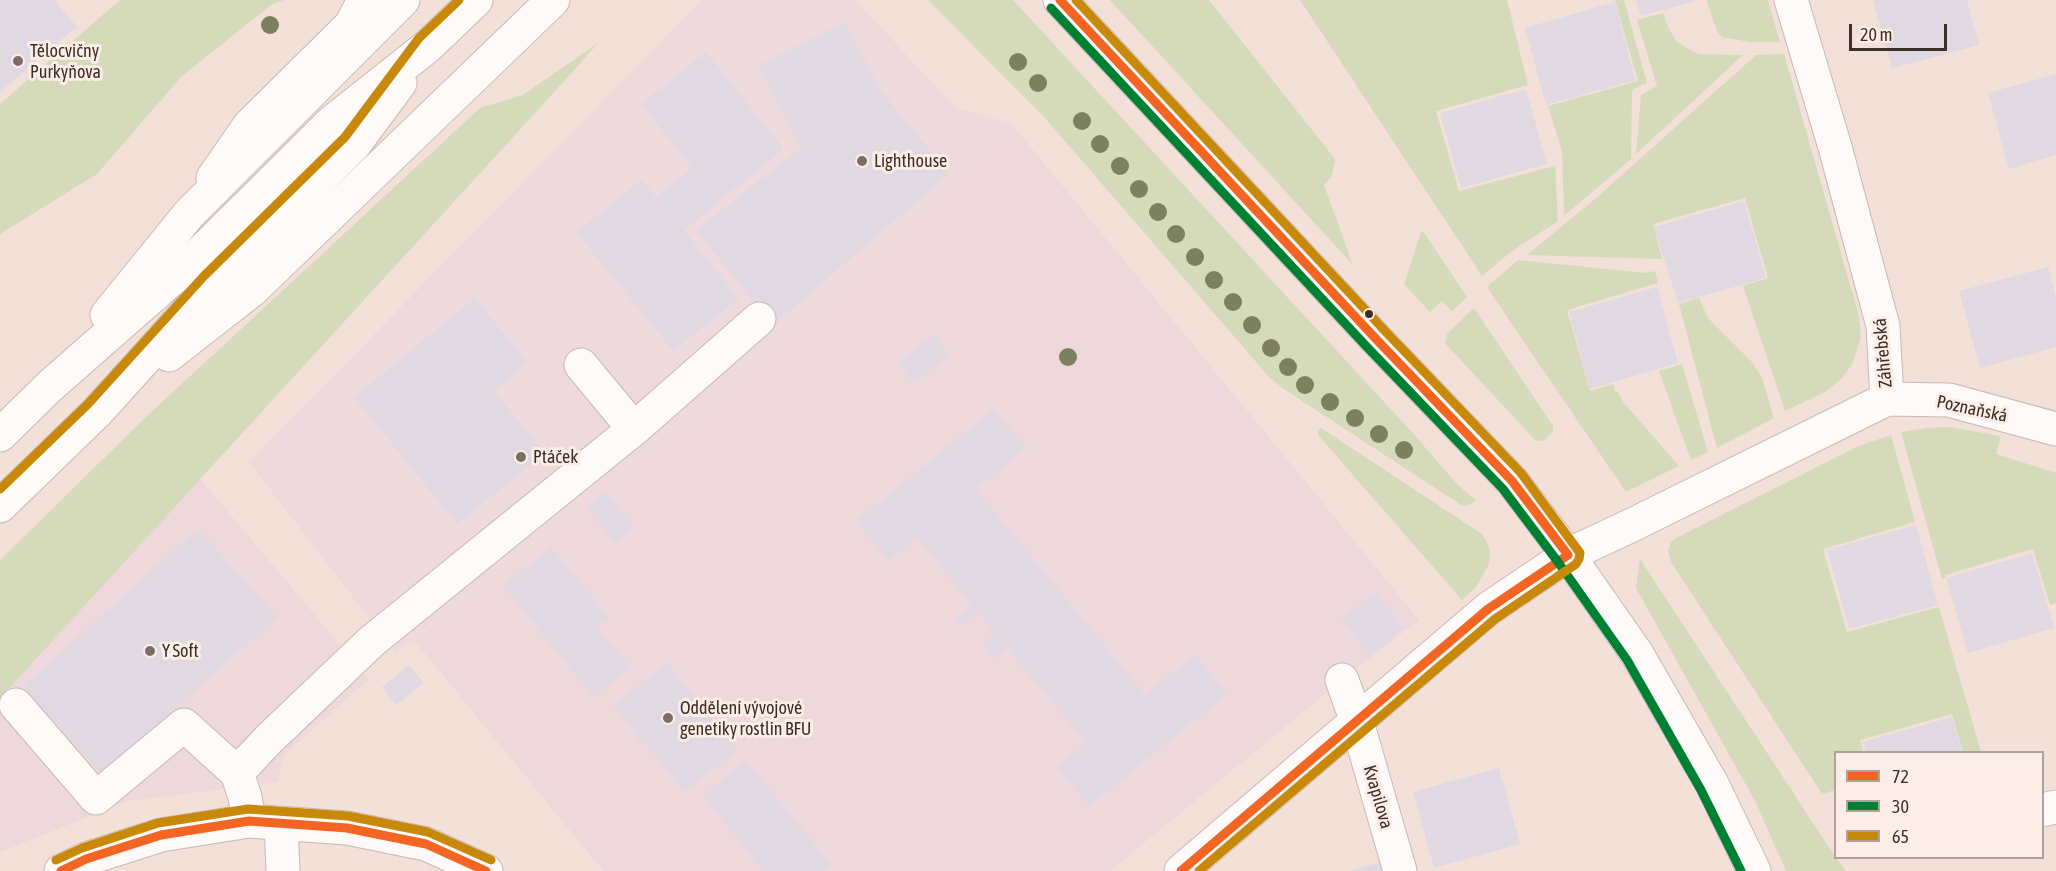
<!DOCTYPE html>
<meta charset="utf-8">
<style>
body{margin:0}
#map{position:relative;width:2056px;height:871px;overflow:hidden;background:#f3e0d8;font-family:"Asap Condensed",sans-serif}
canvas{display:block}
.legend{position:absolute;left:1834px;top:751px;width:210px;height:108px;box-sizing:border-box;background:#fceee7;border:2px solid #afa29b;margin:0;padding:8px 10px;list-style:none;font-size:18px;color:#3c2f29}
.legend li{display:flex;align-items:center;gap:12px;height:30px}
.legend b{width:30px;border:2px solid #afa29b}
.scale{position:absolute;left:1849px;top:24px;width:98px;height:27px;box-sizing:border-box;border:3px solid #3c2f29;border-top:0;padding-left:8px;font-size:18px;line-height:21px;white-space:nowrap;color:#3c2f29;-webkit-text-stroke:4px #fceee7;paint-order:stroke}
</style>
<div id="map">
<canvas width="2056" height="871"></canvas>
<ul class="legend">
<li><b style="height:8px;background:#f26522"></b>72</li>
<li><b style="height:8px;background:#008033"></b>30</li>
<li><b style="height:8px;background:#c8880a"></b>65</li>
</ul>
<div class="scale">20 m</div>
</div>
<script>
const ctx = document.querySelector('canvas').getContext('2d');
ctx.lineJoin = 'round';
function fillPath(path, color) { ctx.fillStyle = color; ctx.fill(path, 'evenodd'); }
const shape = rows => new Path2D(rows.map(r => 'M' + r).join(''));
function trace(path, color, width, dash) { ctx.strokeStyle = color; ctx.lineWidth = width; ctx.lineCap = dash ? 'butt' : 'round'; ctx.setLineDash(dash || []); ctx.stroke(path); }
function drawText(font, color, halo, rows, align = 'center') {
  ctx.font = font + ' "Asap Condensed",sans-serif'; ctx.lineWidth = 6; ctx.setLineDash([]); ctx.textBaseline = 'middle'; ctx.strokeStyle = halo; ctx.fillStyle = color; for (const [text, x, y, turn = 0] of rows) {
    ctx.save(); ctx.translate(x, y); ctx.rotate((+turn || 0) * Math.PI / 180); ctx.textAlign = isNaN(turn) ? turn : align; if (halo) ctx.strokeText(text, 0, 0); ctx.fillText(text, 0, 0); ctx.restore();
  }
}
fillPath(shape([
 [1011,123,1419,620,1342,680,1110,871,603,871,414,640,741,375],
 [147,416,369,679,283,756,278,782,128,801,0,852,0,560]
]), '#eed8db');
fillPath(shape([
 [702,0,855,0,957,109,1011,123,741,375,396,653,249,462]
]), '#eed9dc');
fillPath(shape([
 [120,0,284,0,271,5,181,77,97,174,0,234,0,104],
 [928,0,1013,0,1410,430,1458,485,1476,500,1467,506,1461,505,1284,389,1270,378,1045,118],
 [1110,0,1209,0,1335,159,1332,176,1324,185,1353,265],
 [1300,0,1507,0,1528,85,1436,111,1459,191,1555,166,1558,221,1512,251,1482,276],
 [1615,0,1624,0,1647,83,1633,89,1632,92,1631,159,1564,216,1562,151,1548,106,1638,81],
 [1706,0,1768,0,1780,42,1750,42,1722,37,1717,31],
 [1663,13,1669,29,1677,42,1688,49,1699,54,1743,55,1636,154,1641,95,1657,86,1637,20],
 [598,43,568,77,0,698,0,560,147,416,480,108,523,95],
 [1784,54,1859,316,1861,338,1852,364,1842,378,1825,392,1785,411,1743,286,1768,278,1745,198,1653,224,1662,259,1527,255,1595,199,1756,55],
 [1423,231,1467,297,1452,311,1442,301,1430,312,1404,284,1421,232],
 [1518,260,1646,273,1655,271,1658,283,1567,310,1590,391,1613,384,1615,392,1618,392,1624,403,1679,466,1626,492,1488,289,1489,285],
 [1699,298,1708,318,1752,362,1762,378,1774,418,1717,448,1679,304],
 [1474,308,1553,426,1553,431,1546,439,1541,441,1535,440,1445,343,1447,334],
 [1682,364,1708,452,1691,460,1659,371],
 [1949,427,2001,436,1996,454,2056,473,2056,604,2050,605,2033,549,1945,575,1946,578,1942,579,1901,432,1926,428],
 [1321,428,1482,534,1489,547,1490,559,1488,566,1476,587,1462,600,1318,435,1318,431],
 [1891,435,1915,522,1823,549,1847,632,1939,607,1981,752,1963,752,1952,714,1860,740,1863,752,1836,752,1835,790,1822,794,1671,562,1668,550,1671,542,1676,538,1859,446],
 [1640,559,1836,858,1846,871,1786,871,1755,801,1636,588]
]), '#d4daba');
fillPath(shape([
 [0,0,54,0,78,28,77,31,75,28,0,92],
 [1636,0,1695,0,1696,1,1641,16],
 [1873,0,1967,0,1979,45,1892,68],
 [1615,2,1635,80,1546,105,1525,28],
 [845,22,881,91,949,174,772,326,696,230,801,148,758,65],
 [706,52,784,149,684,230,739,299,673,351,576,232,642,180,656,197,692,168,641,104],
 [2056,74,2056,155,2009,169,1988,93],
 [1526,89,1547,164,1461,188,1440,113],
 [1744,201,1766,278,1678,303,1654,227],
 [2048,267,2056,297,2056,347,1980,368,1959,291],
 [1657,287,1678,363,1590,389,1569,312],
 [475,298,528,363,494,391,545,453,457,524,354,397],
 [934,335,949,355,914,383,898,362],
 [994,409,1026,448,976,489,1145,695,1195,654,1227,694,1089,806,1056,767,1086,743,1007,648,994,659,982,644,995,634,978,612,959,627,954,620,972,605,917,538,888,561,856,521],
 [605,492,634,527,615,543,586,507],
 [1916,525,1938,605,1849,629,1827,550],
 [198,529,277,617,102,774,23,686],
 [551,547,609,618,597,628,631,668,594,697,503,586],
 [2032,553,2054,628,1968,653,1946,578],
 [1375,592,1404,628,1370,655,1341,619],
 [667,663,738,750,684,792,644,742,641,744,634,734,636,732,613,705],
 [409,665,424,683,396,705,382,687],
 [1952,717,1962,752,1866,752,1863,742],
 [745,760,832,865,825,871,763,871,703,796],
 [1499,768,1520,844,1434,868,1413,792],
 [1382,862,1385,871,1351,871,1351,870]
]), '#e1d9e1');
const minor = shape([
 [1060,0,1376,339,1512,481,1568,555,1637,654,1712,784,1754,871],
 [1791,0,1835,147,1883,326,1887,399],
 [213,178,249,126,351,25,364,0],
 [581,365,634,429],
 [1342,680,1357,722,1400,871],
 [16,705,96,798,184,725,237,773],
 [2042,810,2056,807],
 [249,821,245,797,237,773,269,739,372,641,634,429,759,319],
 [281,823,283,871],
 [61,871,86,859,161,835,249,821,347,828,426,844,486,871],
 [1181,871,1488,609,1568,555,1632,525,1887,399,1949,400,2056,429]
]);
const highway = shape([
 [107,315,189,214,403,0],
 [169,355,252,290,553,0],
 [0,435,49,387,190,263,332,122,428,46,476,0],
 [0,506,97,412,212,285,354,145,400,83]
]);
trace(minor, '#c7b8b2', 35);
trace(highway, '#c7b8b2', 35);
trace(minor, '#fdfaf9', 33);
trace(highway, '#fdfaf9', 33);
trace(shape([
 [1060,0,1376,339,1512,481,1568,555],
 [61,871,86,859,161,835,249,821,347,828,426,844,486,871],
 [1181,871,1488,609,1568,555]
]), '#f26522', 9);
trace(shape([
 [1051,8,1367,347,1503,489,1558,562,1627,660,1701,790,1741,871]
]), '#008033', 9);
trace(shape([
 [1076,0,1385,331,1521,473,1580,553,1579,559,1576,564,1495,619,1199,871],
 [0,489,88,404,204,276,345,137,419,38,459,0],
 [56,860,82,848,158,823,248,809,348,816,428,832,491,860]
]), '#c8880a', 9);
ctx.fillStyle = '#7c8061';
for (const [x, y] of [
 [270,25],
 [1018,62],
 [1038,83],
 [1082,121],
 [1100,144],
 [1120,166],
 [1139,189],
 [1158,212],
 [1176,234],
 [1195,257],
 [1214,280],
 [1233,302],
 [1252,325],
 [1271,348],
 [1068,357],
 [1288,367],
 [1305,385],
 [1330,402],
 [1355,418],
 [1379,434],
 [1404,450]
]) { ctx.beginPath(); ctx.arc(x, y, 9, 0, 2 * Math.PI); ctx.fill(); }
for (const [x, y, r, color] of [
 [18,61,6,"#7c6d66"],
 [862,161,6,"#7c6d66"],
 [1369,314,5,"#3c2f29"],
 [521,457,6,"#7c6d66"],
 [150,651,6,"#7c6d66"],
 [668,718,6,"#7c6d66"]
]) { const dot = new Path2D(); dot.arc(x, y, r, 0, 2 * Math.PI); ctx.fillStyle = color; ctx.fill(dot); trace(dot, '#fceee7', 2); }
drawText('18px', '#3c2f29', '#fceee7', [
 ["Tělocvičny",30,51],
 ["Purkyňova",30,72],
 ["Lighthouse",874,161],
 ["Ptáček",533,457],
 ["Y Soft",162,651],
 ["Oddělení vývojové",680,708],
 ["genetiky rostlin BFU",680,729]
], 'left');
drawText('18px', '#3c2f29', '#fceee7', [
 ["Záhřebská",1883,353,-95],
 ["Poznaňská",1972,409,12],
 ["Kvapilova",1378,797,74]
]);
</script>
